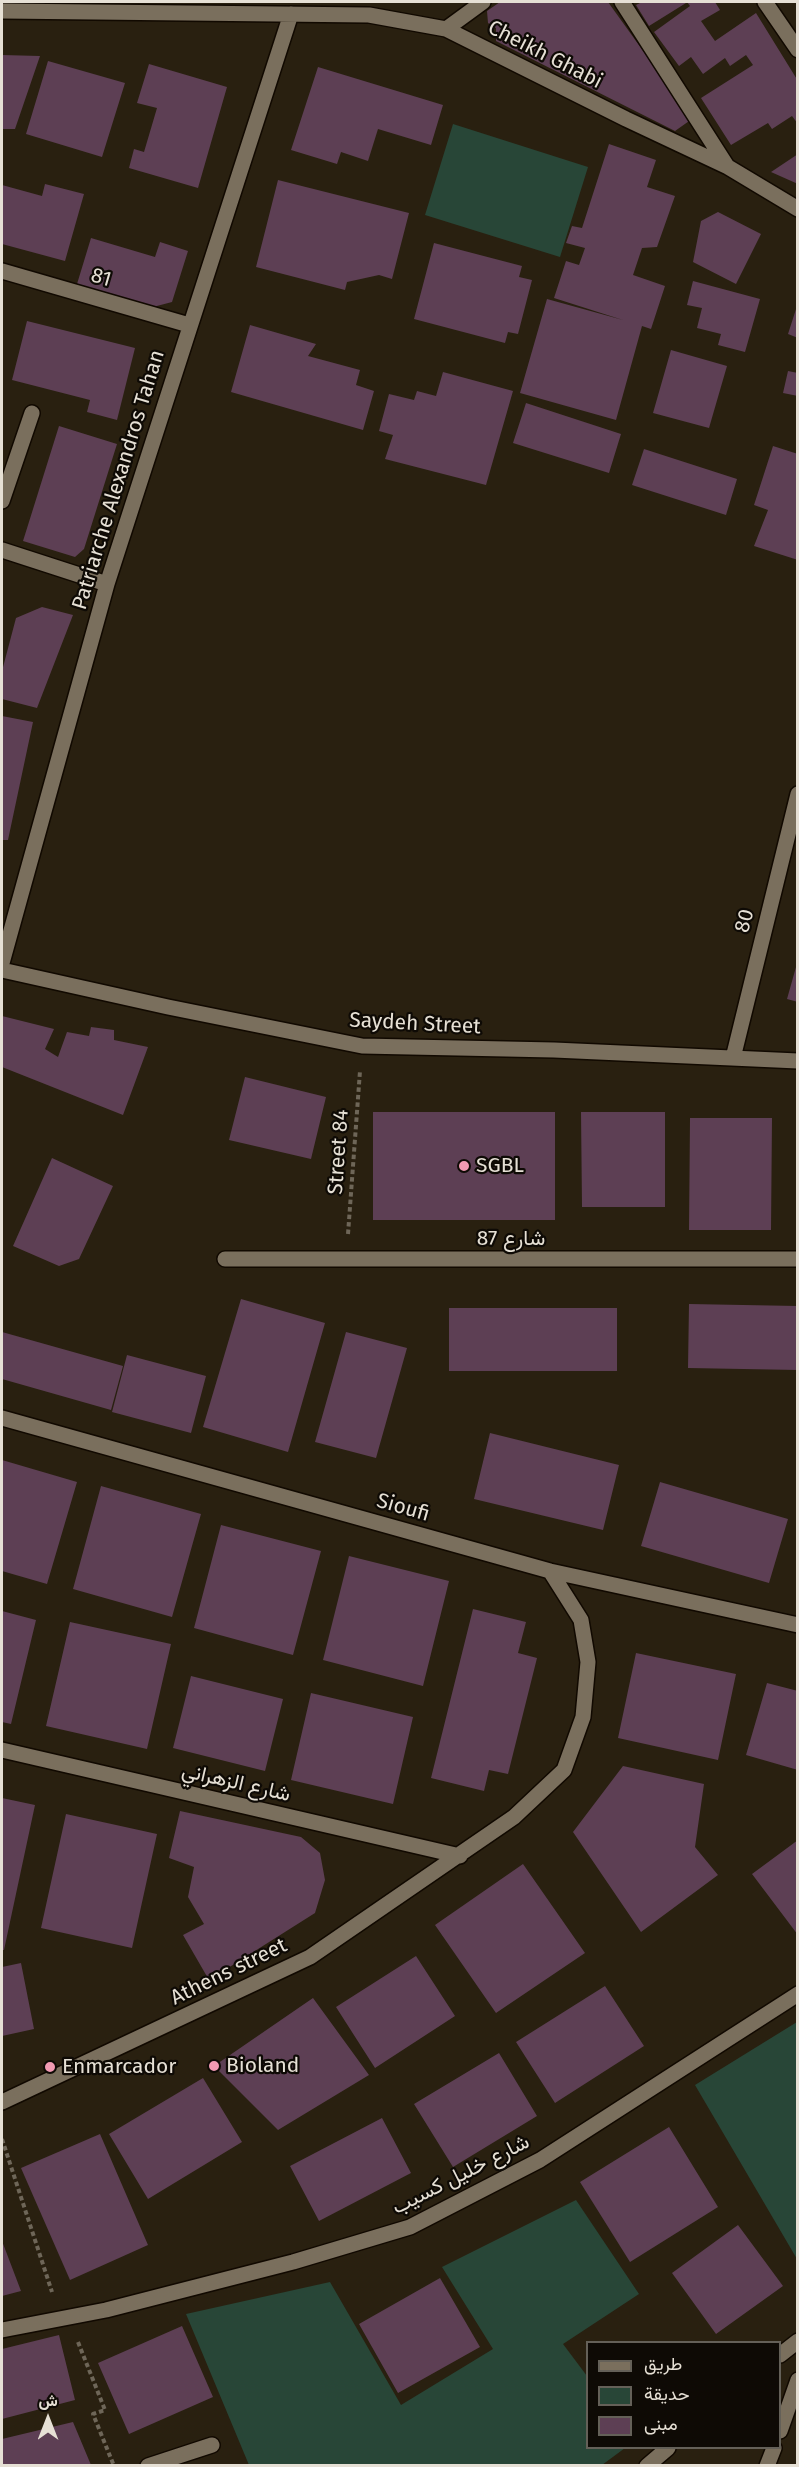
<!DOCTYPE html>
<meta charset="utf-8">
<style>
body{margin:0}
#map{position:relative;width:799px;height:2467px;overflow:hidden;background:#292010;font-family:"Fira Sans",Vazirmatn,sans-serif}
canvas{display:block}
.frame{position:absolute;inset:0;border:3px solid #e6e0d5;pointer-events:none}
.legend{position:absolute;left:586px;top:2341px;width:195px;height:108px;box-sizing:border-box;background:#0e0a05;border:2px solid #646058;margin:0;padding:8px 10px;list-style:none;font-size:18px;color:#e6e0d5}
.legend li{display:flex;align-items:center;gap:12px;height:30px}
.legend b{width:30px;border:2px solid #646058}
.north{position:absolute;left:18px;top:2389px;width:60px;height:60px;-webkit-text-stroke:4px #0e0a05;paint-order:stroke;rotate:0deg;font-size:16px;font-weight:700;line-height:24px;text-align:center;color:#e6e0d5}
.north::after{content:'';display:block;margin:auto;width:21px;height:27px;background:#e6e0d5;clip-path:polygon(50% 0,100% 100%,50% 72%,0 100%)}
</style>
<div id="map">
<canvas width="799" height="2467"></canvas>
<div class="frame"></div>
<ul class="legend">
<li><b style="height:8px;background:#7a6f5d"></b>طريق</li>
<li><b style="height:16px;background:#284637"></b>حديقة</li>
<li><b style="height:16px;background:#5d3f54"></b>مبنى</li>
</ul>
<div class="north">ش</div>
</div>
<script>
const ctx = document.querySelector('canvas').getContext('2d');
ctx.lineJoin = 'round';
function fillPath(path, color) { ctx.fillStyle = color; ctx.fill(path, 'evenodd'); }
const shape = rows => new Path2D(rows.map(r => 'M' + r).join(''));
function trace(path, color, width, dash) { ctx.strokeStyle = color; ctx.lineWidth = width; ctx.lineCap = dash ? 'butt' : 'round'; ctx.setLineDash(dash || []); ctx.stroke(path); }
function drawText(font, color, halo, rows, align = 'center') {
  ctx.font = font + ' "Fira Sans",Vazirmatn,sans-serif'; ctx.lineWidth = 4.5; ctx.setLineDash([]); ctx.textBaseline = 'middle'; ctx.strokeStyle = halo; ctx.fillStyle = color; for (const [text, x, y, turn = 0] of rows) {
    ctx.save(); ctx.translate(x, y); ctx.rotate((+turn || 0) * Math.PI / 180); ctx.textAlign = isNaN(turn) ? turn : align; if (halo) ctx.strokeText(text, 0, 0); ctx.fillText(text, 0, 0); ctx.restore();
  }
}
fillPath(shape([
 [453,124,588,167,560,257,425,215],
 [797,2022,797,2259,695,2085],
 [576,2200,639,2294,563,2344,587,2376,588,2448,625,2448,602,2465,249,2465,186,2314,330,2282,401,2405,493,2349,442,2267]
]), '#284637');
fillPath(shape([
 [500,2,608,2,692,119,675,131,496,41,496,28,488,23,487,11],
 [642,2,685,2,686,3,649,26,636,5],
 [687,2,715,2,720,10,701,21,715,41,756,13,798,81,798,124,792,116,772,129,768,123,731,145,701,98,753,65,746,55,730,66,725,58,703,74,691,57,679,66,654,32,690,6],
 [2,55,40,56,15,129,2,129],
 [48,61,125,83,102,157,26,134],
 [149,64,227,87,198,188,129,168,134,149,144,152,157,108,137,103],
 [318,67,443,105,431,145,378,129,368,161,341,152,337,164,291,150],
 [609,144,656,160,647,187,675,196,657,247,642,248,633,275,665,286,651,329,642,326,616,420,520,393,547,299,623,320,554,298,566,261,579,265,585,248,566,243,572,226,582,228],
 [798,154,798,184,771,172],
 [278,180,409,213,392,279,379,275,347,282,345,290,256,267],
 [45,184,84,194,65,261,2,244,2,185,42,196],
 [718,212,761,234,736,284,693,262,701,221],
 [91,238,155,257,160,242,188,251,172,302,153,307,77,284],
 [434,243,522,266,519,277,532,280,518,334,508,332,505,343,414,319],
 [693,281,760,299,745,352,718,345,721,334,697,328,702,308,687,305],
 [797,306,798,306,798,338,788,334],
 [27,321,135,348,117,420,87,412,90,400,12,380],
 [250,325,316,344,308,356,360,370,356,385,374,391,363,430,231,392],
 [671,350,727,366,709,428,653,413],
 [788,371,798,373,798,396,783,393],
 [443,372,513,391,486,485,385,459,393,435,379,431,389,394,414,400,417,391,436,396],
 [526,403,621,434,609,473,513,443],
 [59,426,117,444,84,549,75,557,23,541],
 [773,446,798,454,798,560,754,546,768,510,754,505],
 [644,449,737,479,726,515,632,485],
 [42,607,73,615,37,708,2,699,2,671,16,618],
 [2,716,33,722,8,840,2,840],
 [798,960,798,1002,787,999],
 [2,1016,54,1029,45,1049,58,1057,67,1032,89,1036,91,1027,114,1030,114,1040,148,1047,123,1115,2,1067],
 [245,1077,326,1097,311,1159,229,1140],
 [373,1112,555,1112,555,1220,373,1220],
 [581,1112,665,1112,665,1207,582,1207],
 [690,1118,772,1118,771,1230,689,1230],
 [52,1158,113,1186,79,1259,59,1266,13,1246],
 [241,1299,325,1323,288,1452,203,1427],
 [689,1304,798,1306,798,1370,688,1368],
 [449,1308,617,1308,617,1371,449,1371],
 [2,1332,123,1366,111,1410,2,1379],
 [346,1332,407,1348,376,1458,315,1442],
 [127,1355,206,1376,191,1433,112,1412],
 [490,1433,619,1465,603,1530,474,1499],
 [2,1460,77,1482,47,1584,2,1571],
 [660,1482,788,1519,769,1583,641,1546],
 [101,1486,201,1514,172,1617,73,1589],
 [221,1525,321,1551,293,1655,194,1628],
 [349,1556,449,1581,423,1686,323,1660],
 [473,1609,526,1622,518,1653,537,1658,508,1774,489,1770,484,1791,431,1778],
 [2,1611,36,1620,11,1724,2,1722],
 [70,1622,171,1644,147,1749,46,1726],
 [636,1653,736,1674,718,1760,618,1738],
 [191,1676,283,1699,265,1771,173,1748],
 [767,1683,798,1691,798,1770,746,1755],
 [311,1693,413,1717,393,1804,291,1780],
 [623,1766,704,1784,695,1847,718,1875,641,1932,573,1832],
 [2,1798,35,1805,4,1950,2,1950],
 [180,1811,301,1837,320,1853,325,1880,315,1913,209,1980,183,1935,204,1924,188,1897,194,1867,169,1858],
 [66,1814,157,1834,132,1948,41,1928],
 [798,1840,798,1935,752,1874],
 [523,1864,585,1953,496,2013,435,1925],
 [416,1956,455,2016,375,2068,336,2007],
 [21,1963,34,2029,2,2036,2,1967],
 [605,1986,644,2046,555,2103,516,2042],
 [313,1998,369,2075,278,2130,214,2066],
 [499,2053,537,2116,453,2167,414,2104],
 [203,2078,242,2142,148,2199,109,2134],
 [382,2118,411,2173,319,2221,290,2166],
 [669,2127,718,2207,630,2262,580,2182],
 [100,2134,148,2245,70,2280,21,2168],
 [738,2225,783,2286,716,2334,672,2273],
 [2,2241,21,2291,2,2296],
 [440,2278,480,2347,398,2393,359,2324],
 [182,2326,213,2397,129,2434,98,2363],
 [59,2335,75,2400,2,2419,2,2349],
 [73,2422,91,2465,2,2466,2,2439]
]), '#5d3f54');
const minor = shape([
 [622,2,727,166],
 [765,2,798,50],
 [2,11,369,15,446,29,626,119,728,167,798,209],
 [446,29,483,2],
 [2,271,189,325],
 [2,501,32,413],
 [2,550,107,584],
 [2,963,107,584,291,14],
 [2,970,168,1007,362,1046,554,1050,798,1061],
 [733,1058,798,794],
 [225,1259,798,1259],
 [2,1418,550,1571,798,1625],
 [2,1750,460,1856],
 [2,2102,310,1957,514,1817,564,1770,583,1717,588,1662,581,1620,550,1571],
 [2,2330,106,2310,293,2262,410,2227,540,2160,798,1994],
 [780,2355,798,2341],
 [780,2431,798,2380],
 [148,2466,212,2445],
 [647,2466,668,2448],
 [767,2466,774,2448]
]);
trace(minor, '#110900', 18);
trace(shape([
 [348,1234,360,1071],
 [2,2139,52,2292],
 [78,2342,105,2410,93,2414,114,2466]
]), '#6e6658', 4, [4.5, 3]);
trace(minor, '#7a6f5d', 15);
for (const [x, y, r, color] of [
 [464,1166,6,"#f19ab2"],
 [214,2066,6,"#f19ab2"],
 [50,2067,6,"#f19ab2"]
]) { const dot = new Path2D(); dot.arc(x, y, r, 0, 2 * Math.PI); ctx.fillStyle = color; ctx.fill(dot); trace(dot, '#0e0a05', 2); }
drawText('21px', '#e6e0d5', '#0e0a05', [
 ["Cheikh Ghabi",545,55,27],
 ["81",101,278,16],
 ["Patriarche Alexandros Tahan",119,480,-73],
 ["80",745,921,-76],
 ["Saydeh Street",415,1024,3],
 ["Street 84",339,1152,-86],
 ["شارع 87",511,1239],
 ["Sioufi",403,1508,16],
 ["شارع الزهراني",236,1783,13],
 ["Athens street",229,1972,-26],
 ["شارع خليل كسيب",461,2175,-27]
]);
drawText('21px', '#e6e0d5', '#0e0a05', [
 ["SGBL",476,1166],
 ["Bioland",226,2066],
 ["Enmarcador",62,2067]
], 'left');
</script>
